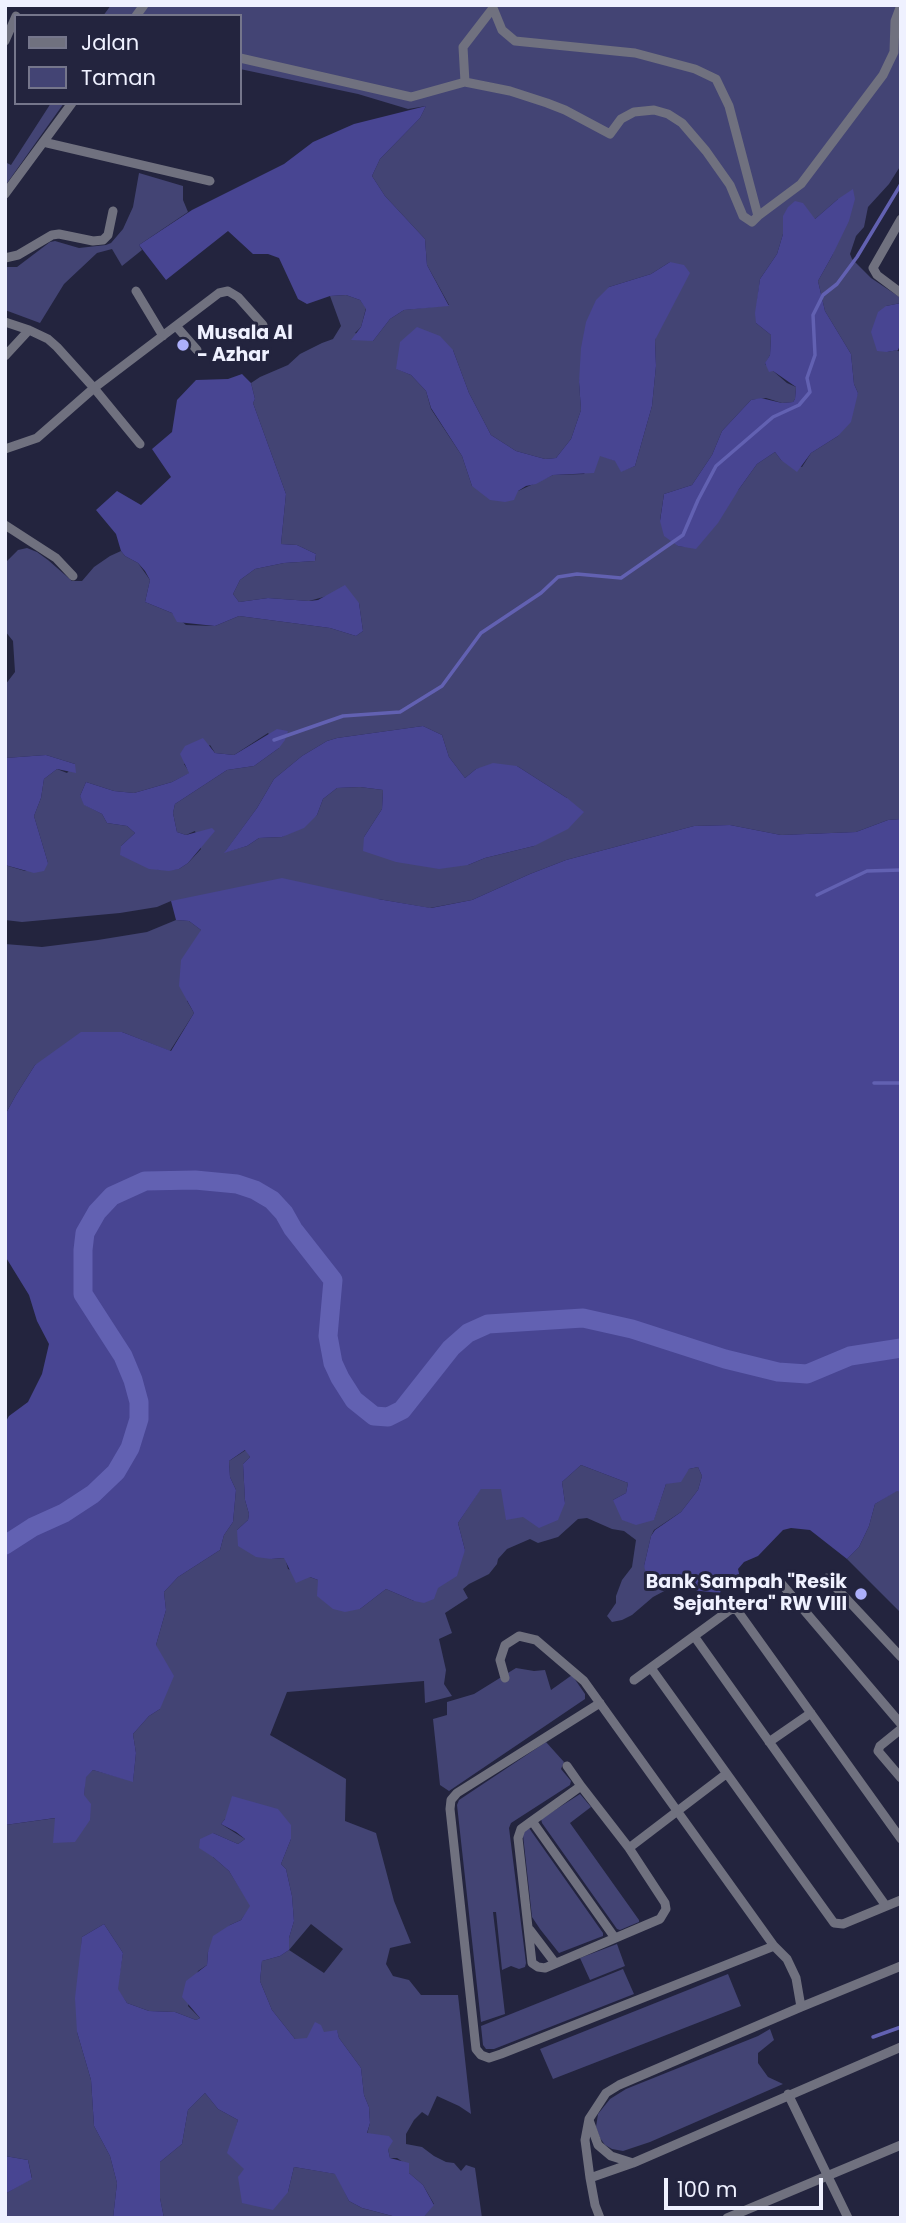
<!DOCTYPE html>
<style>
body{margin:0}
#map{position:relative;width:906px;height:2223px;overflow:hidden;background:#23243e;font-family:Poppins,sans-serif}
canvas{display:block}
.frame{position:absolute;inset:0;border:7px solid #eff1ff;pointer-events:none}
.legend{position:absolute;left:14px;top:14px;width:228px;height:91px;box-sizing:border-box;background:#23243e;border:2px solid #75768b;margin:0;padding:9px 12px;list-style:none;font-size:21px;color:#eff1ff}
.legend li{display:flex;align-items:center;gap:14px;height:35px}
.legend b{width:35px;border:2px solid #75768b}
.scale{position:absolute;left:664px;top:2178px;width:159px;height:32px;box-sizing:border-box;border:4px solid #eff1ff;border-top:0;padding-left:9px;font-size:21px;line-height:24px;white-space:nowrap;color:#eff1ff;-webkit-text-stroke:5px #23243e;paint-order:stroke}
</style>
<div id="map">
<canvas width="906" height="2223"></canvas>
<div class="frame"></div>
<ul class="legend">
<li><b style="height:9px;background:#70717f"></b>Jalan</li>
<li><b style="height:19px;background:#434474"></b>Taman</li>
</ul>
<div class="scale">100 m</div>
</div>
<script>
const ctx = document.querySelector('canvas').getContext('2d');
ctx.lineJoin = 'round';
function fillPath(path, color) { ctx.fillStyle = color; ctx.fill(path, 'evenodd'); }
const shape = rows => new Path2D(rows.map(r => 'M' + r).join(''));
function trace(path, color, width, dash) { ctx.strokeStyle = color; ctx.lineWidth = width; ctx.lineCap = dash ? 'butt' : 'round'; ctx.setLineDash(dash || []); ctx.stroke(path); }
function drawText(font, color, halo, rows, align = 'center') {
  ctx.font = font + ' Poppins,sans-serif'; ctx.lineWidth = 6; ctx.setLineDash([]); ctx.textBaseline = 'middle'; ctx.strokeStyle = halo; ctx.fillStyle = color; for (const [text, x, y, turn = 0] of rows) {
    ctx.save(); ctx.translate(x, y); ctx.rotate((+turn || 0) * Math.PI / 180); ctx.textAlign = isNaN(turn) ? turn : align; if (halo) ctx.strokeText(text, 0, 0); ctx.fillText(text, 0, 0); ctx.restore();
  }
}
fillPath(shape([
 [111,5,901,5,901,165,889,184,868,207,864,227,856,236,850,254,852,259,871,278,901,298,901,303,886,306,887,352,897,350,901,353,901,819,888,820,856,832,781,835,730,825,694,826,566,860,530,874,472,900,430,908,378,899,171,901,157,907,120,913,22,922,5,920,5,865,25,871,48,863,34,816,41,798,44,779,57,769,67,773,75,764,46,755,5,758,5,685,15,672,13,641,5,631,5,563,18,550,27,548,37,552,48,560,72,581,82,581,94,567,110,556,121,551,125,556,138,563,150,580,145,602,172,613,186,625,215,626,239,616,330,628,356,636,363,631,359,603,327,596,309,601,268,598,239,602,233,594,240,580,255,569,284,563,315,561,316,554,297,545,281,544,286,494,253,403,255,399,251,383,260,377,288,365,300,354,322,343,333,339,341,326,330,296,346,295,360,300,366,308,361,327,355,333,373,341,390,319,404,310,449,305,427,265,425,239,385,196,372,176,380,159,420,118,426,106,408,109,358,94,240,69,240,16,103,16],
 [838,199,835,247,832,256,818,281,825,311,851,354,854,384,858,393,838,436,811,453,802,467,781,460,775,452,757,464,739,489,688,547,678,546,660,520,664,494,692,485,712,455,722,431,751,400,766,398,782,403,793,402,795,399,796,387,787,383,765,364,770,355,771,335,756,323,756,313,760,279,777,254,783,234,783,216,815,219],
 [670,262,655,340,656,366,652,406,635,466,621,471,616,461,600,455,584,474,553,475,518,491,472,486,462,456,431,409,426,391,411,375,397,369,453,350,469,393,491,435,516,451,545,459,556,458,571,439,581,410,579,382,609,287,651,274],
 [423,726,442,735,449,757,465,778,476,769,517,766,567,798,534,846,485,858,468,865,364,837,382,809,383,790,360,787,337,788,323,799,317,815,282,837,259,838,247,846,225,852,257,808,274,779,302,756,327,741,337,738],
 [268,733,279,748,254,766,227,770,175,804,173,813,177,832,186,835,195,831,201,849,188,863,179,869,159,870,121,855,121,846,135,833,127,826,107,823,102,814,85,805,80,796,86,782,114,791,134,793,172,782,190,773,184,764,210,745,215,753,234,755],
 [51,103,64,103,5,186,5,162,11,165],
 [139,173,183,186,183,200,188,212,139,245,142,250,122,266,112,249,97,253,64,284,40,323,5,310,5,267,17,267,50,242,55,241,79,248,106,245,111,243,123,229,133,207],
 [176,920,189,921,201,930,187,1001,194,1013,170,1051,122,1032,35,1065,16,1095,5,1115,5,944,42,947,98,940,147,932],
 [246,1450,250,1457,243,1464,245,1500,249,1514,248,1520,237,1530,271,1559,285,1558,288,1569,318,1580,360,1609,386,1589,414,1601,437,1588,465,1550,458,1523,481,1488,502,1489,565,1503,562,1482,581,1465,628,1483,626,1493,613,1500,654,1519,666,1484,689,1469,698,1467,702,1476,698,1490,681,1512,654,1530,651,1536,644,1566,661,1587,670,1588,653,1597,632,1615,622,1620,612,1622,607,1616,616,1603,616,1596,622,1580,632,1567,636,1540,624,1531,612,1529,587,1518,578,1519,558,1537,538,1543,530,1539,507,1549,498,1559,497,1564,489,1574,469,1584,463,1589,468,1598,445,1613,452,1633,439,1639,446,1670,444,1684,452,1696,425,1703,424,1681,287,1692,270,1735,346,1779,345,1821,376,1833,394,1901,411,1943,390,1948,386,1964,393,1976,409,1980,421,1995,458,1995,471,2114,459,2106,437,2096,428,2116,422,2112,414,2120,406,2134,406,2144,422,2147,434,2156,446,2162,454,2163,461,2171,466,2165,475,2168,482,2218,423,2218,434,2204,423,2185,409,2173,403,2162,397,2158,390,2158,388,2149,367,2134,370,2123,369,2107,364,2095,361,2068,339,2038,337,2031,307,2039,295,2039,272,2010,260,1981,262,1961,280,1956,289,1950,289,1938,294,1921,292,1896,286,1869,281,1864,291,1839,291,1825,225,1819,221,1824,245,1839,238,1844,213,1833,213,1857,229,1871,251,1906,241,1920,230,1925,208,1952,207,1965,198,1971,188,2006,200,2018,196,2020,175,2012,149,2011,127,2003,117,1989,123,1953,104,1924,82,1937,77,2032,91,2080,94,2126,110,2156,117,2183,113,2218,5,2218,5,2194,32,2178,28,2160,5,2156,5,1825,56,1818,84,1795,85,1777,93,1770,133,1781,136,1753,133,1734,149,1716,160,1709,156,1645,166,1610,164,1592,178,1577,220,1550,224,1535,233,1522,236,1490,230,1477,229,1461],
 [311,1924,343,1949,324,1973,289,1950],
 [897,1490,901,1492,901,1613,847,1559,859,1547,869,1526,875,1504],
 [516,1668,534,1671,545,1670,551,1690,572,1675,585,1694,585,1699,449,1791,440,1785,433,1719,447,1715,447,1702,474,1694],
 [546,1742,564,1762,561,1769,571,1781,570,1785,511,1823,509,1828,526,1963,525,1967,519,1969,511,1966,502,1970,496,1912,493,1912,505,2014,481,2022,457,1805,459,1800],
 [580,1794,591,1807,570,1823,639,1920,639,1922,620,1930,617,1929,542,1823,541,1819],
 [529,1828,603,1933,603,1936,559,1953,540,1929,532,1917,523,1835,523,1832],
 [617,1944,625,1966,590,1980,580,1958],
 [623,1969,634,1994,494,2049,486,2049,483,2045,481,2026],
 [728,1974,741,2006,553,2079,540,2049],
 [770,2029,774,2040,758,2053,758,2063,768,2077,783,2084,650,2142,623,2151,612,2149,605,2145,600,2138,596,2127,598,2114,610,2099,626,2089,758,2036],
 [205,2093,218,2109,238,2120,235,2131,288,2192,294,2167,336,2174,349,2201,362,2208,400,2218,164,2218,160,2198,160,2162,182,2144,188,2110]
]), '#434474');
fillPath(shape([
 [426,106,420,118,380,159,372,176,385,196,425,239,427,265,449,306,404,310,390,319,373,341,351,340,361,327,366,309,360,300,346,295,330,296,307,304,298,299,279,258,268,254,253,254,228,231,166,280,139,245,192,210,284,164,313,142,354,124],
 [853,189,855,199,849,221,832,256,818,281,825,311,851,354,854,384,858,393,851,422,838,436,811,453,797,472,781,460,775,452,757,464,739,489,718,523,696,549,678,546,664,536,660,521,664,494,692,485,712,455,722,431,751,400,761,398,782,403,793,402,795,399,796,387,773,371,769,372,765,363,770,355,771,335,756,323,755,313,760,279,777,254,783,234,783,216,788,207,795,201,803,203,815,219,838,199],
 [670,262,684,265,690,273,655,340,656,366,652,406,635,466,621,472,615,461,600,456,594,473,553,475,536,484,526,486,518,491,514,500,505,502,490,500,472,486,462,456,431,408,426,391,411,375,396,369,400,342,417,327,440,336,453,350,469,393,491,435,516,451,545,459,556,458,571,439,581,410,579,382,581,348,586,322,596,300,609,287,651,274],
 [901,303,901,343,898,350,887,352,877,351,871,332,878,312,886,306],
 [242,374,251,383,255,399,253,403,286,494,281,544,297,545,316,554,315,561,284,563,255,569,240,580,233,594,239,602,268,598,309,601,318,600,345,585,359,603,363,631,356,636,330,628,239,616,215,626,177,622,172,613,145,602,150,580,145,571,138,563,125,556,121,551,116,534,96,510,117,491,141,505,171,477,152,449,172,432,177,400,196,380,228,379],
 [423,726,442,735,449,757,465,778,476,769,493,763,517,766,567,798,584,812,568,829,534,846,485,858,468,865,439,869,396,862,363,851,364,837,382,809,383,790,360,787,337,788,323,799,317,815,304,828,282,837,259,838,247,846,224,853,257,808,274,779,302,756,327,741,337,738],
 [277,729,288,731,285,740,279,748,254,766,227,770,175,804,173,813,177,832,186,835,212,828,215,831,188,863,179,869,169,871,149,869,120,855,121,846,135,833,127,826,107,823,102,814,84,805,80,796,86,782,114,791,134,793,172,782,189,773,180,754,185,746,203,738,215,753,234,755],
 [46,755,75,764,76,773,57,769,44,779,41,798,34,816,48,863,44,871,34,873,5,865,5,758],
 [901,819,901,1492,897,1491,875,1504,869,1526,859,1547,847,1559,810,1530,791,1528,783,1530,758,1556,744,1562,738,1569,740,1578,723,1583,720,1593,661,1587,651,1584,647,1577,644,1566,651,1536,655,1530,681,1512,698,1490,702,1476,698,1467,689,1469,681,1482,666,1484,654,1520,636,1525,622,1520,613,1500,626,1493,628,1483,581,1465,562,1482,565,1503,558,1520,539,1528,523,1517,506,1520,501,1489,481,1489,458,1523,465,1550,457,1576,438,1588,434,1599,424,1603,414,1601,386,1589,360,1609,345,1612,333,1609,317,1596,318,1580,310,1577,296,1583,284,1558,271,1559,256,1557,238,1546,237,1530,248,1520,249,1514,245,1500,243,1464,250,1457,245,1450,229,1461,230,1477,236,1490,233,1522,224,1535,220,1550,178,1577,164,1592,166,1610,156,1645,174,1676,160,1709,149,1716,133,1734,136,1753,133,1782,93,1770,86,1777,84,1795,91,1804,90,1820,75,1842,53,1843,55,1818,5,1825,5,1423,9,1416,28,1402,42,1374,49,1344,37,1321,29,1295,5,1256,5,1115,16,1095,35,1065,81,1032,122,1032,171,1051,194,1013,179,986,181,960,201,930,189,921,176,920,171,901,282,878,378,899,431,908,472,900,530,874,566,860,694,826,730,825,781,835,856,832,888,820],
 [232,1796,278,1809,291,1825,291,1839,281,1864,286,1869,292,1896,294,1921,289,1938,289,1950,280,1956,262,1961,260,1981,272,2010,295,2039,307,2038,315,2022,321,2025,324,2032,337,2030,339,2038,361,2068,364,2095,369,2107,370,2123,367,2133,389,2136,393,2141,388,2149,390,2158,409,2163,409,2173,423,2185,434,2205,423,2218,400,2218,362,2208,349,2201,335,2174,294,2167,288,2192,273,2210,242,2203,238,2177,244,2169,227,2153,238,2120,218,2109,205,2093,188,2110,182,2144,160,2162,160,2198,164,2218,113,2218,117,2183,110,2156,94,2126,91,2080,77,2032,75,1998,82,1937,104,1924,123,1953,118,1989,127,2003,149,2011,175,2012,196,2020,200,2018,182,1997,186,1981,207,1965,208,1952,213,1936,230,1925,241,1920,250,1906,229,1871,213,1857,199,1848,200,1839,213,1833,238,1844,245,1839,236,1832,221,1824,225,1819],
 [5,2156,28,2160,32,2179,5,2194]
]), '#484592');
trace(shape([
 [274,740,343,716,400,712,442,686,481,633,541,593,558,577,577,574,621,578,683,535,698,500,716,466,773,417,799,405,810,392,807,378,815,355,813,315,823,295,837,284,857,257,901,184],
 [817,895,867,871,901,870],
 [874,1083,901,1083],
 [873,2037,901,2027]
]), '#6261b2', 3.5);
trace(shape([
 [5,1545,33,1527,64,1513,93,1494,116,1472,130,1448,139,1419,139,1402,133,1380,123,1356,83,1294,83,1250,85,1233,97,1212,112,1196,145,1181,195,1180,237,1184,255,1190,272,1200,284,1213,293,1229,333,1280,328,1336,333,1363,340,1378,354,1400,374,1416,388,1417,402,1410,451,1348,468,1333,488,1324,583,1318,632,1329,725,1359,778,1372,807,1374,850,1356,901,1348]
]), '#6261b2', 19);
trace(shape([
 [136,16,144,5],
 [5,41,16,16],
 [240,58,411,97,465,82,463,47,493,8,493,5],
 [465,82,510,91,547,103,565,110,610,134,621,119,634,112,654,110,668,114,682,123,706,151,730,185,743,216,752,222,758,216,729,106,716,79,695,69,635,53,515,41,502,30,493,8],
 [43,142,210,181],
 [5,194,72,103],
 [758,216,801,184,883,75,894,52,895,21,901,5],
 [901,219,873,268,877,275,901,293],
 [5,258,18,255,52,235,59,234,93,241,103,240,108,235,113,211],
 [136,291,163,336],
 [5,322,29,330,48,339,57,347,94,388,140,444],
 [176,326,197,350],
 [5,356,29,330],
 [5,449,37,438,94,388,219,293,228,291,238,297,263,325],
 [5,525,56,558,73,576],
 [827,1578,901,1657],
 [780,1582,901,1724],
 [694,1636,886,1906],
 [651,1668,834,1923,843,1924,901,1900],
 [505,1678,500,1660,505,1645,519,1636,536,1640,584,1681,774,1946,787,1959,796,1978,801,2007],
 [634,1680,727,1612,732,1609,737,1610,901,1839],
 [600,1703,457,1793,451,1800,450,1809,476,2049,481,2055,489,2058,501,2054,774,1946],
 [901,1729,880,1746,878,1751,901,1778],
 [769,1742,811,1713],
 [567,1766,581,1786],
 [581,1786,629,1848,665,1903,666,1909,660,1919,545,1968,538,1967,532,1963,518,1838,521,1829,532,1821,581,1786],
 [532,1821,615,1938],
 [629,1848,726,1774],
 [530,1930,555,1963],
 [788,2094,848,2218],
 [589,2120,598,2145,611,2156,633,2163],
 [590,2178,585,2140,589,2119,606,2093,619,2085,801,2007,901,1966],
 [600,2218,595,2205,590,2178,633,2163,901,2047],
 [727,2218,901,2145]
]), '#70717f', 9);
for (const [x, y, r, color] of [
 [183,345,7,"#acaffb"],
 [861,1594,7,"#acaffb"]
]) { const dot = new Path2D(); dot.arc(x, y, r, 0, 2 * Math.PI); ctx.fillStyle = color; ctx.fill(dot); trace(dot, '#23243e', 2.5); }
drawText('bold 19px', '#eff1ff', '#23243e', [
 ["Musala Al",197,334],
 ["- Azhar",197,356],
 ["Bank Sampah \"Resik",847,1583,"right"],
 ["Sejahtera\" RW VIII",847,1605,"right"]
], 'left');
</script>
